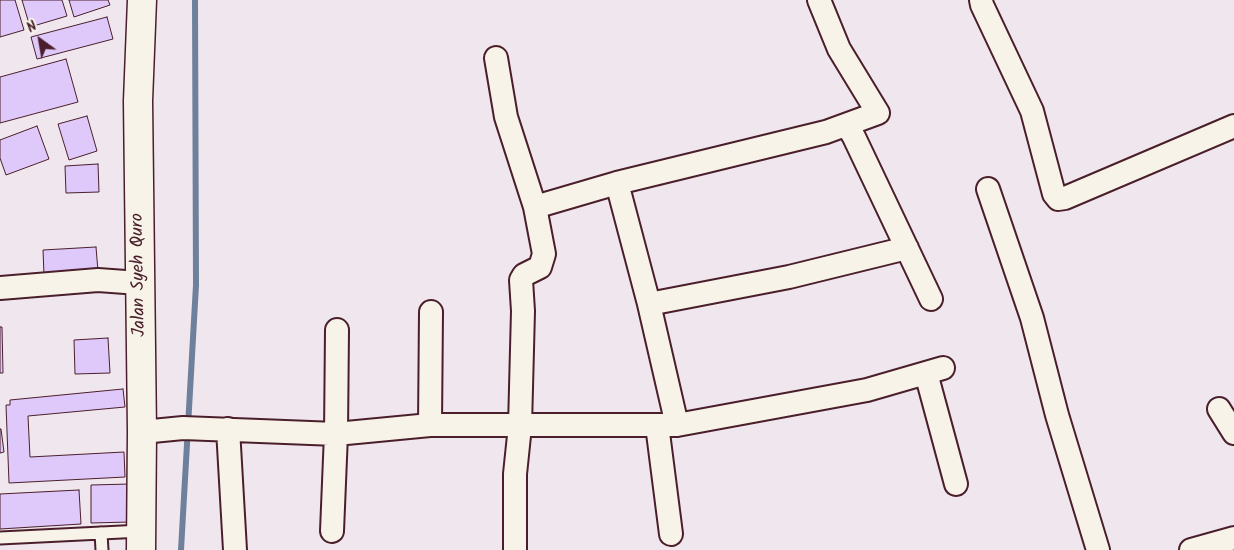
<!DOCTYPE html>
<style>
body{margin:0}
#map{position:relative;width:1234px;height:550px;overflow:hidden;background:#f0e6ed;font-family:Kalam,sans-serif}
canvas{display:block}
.north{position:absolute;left:15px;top:15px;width:50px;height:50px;-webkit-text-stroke:4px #f7f3e8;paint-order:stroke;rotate:328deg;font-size:14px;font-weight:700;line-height:20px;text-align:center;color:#4a1f2b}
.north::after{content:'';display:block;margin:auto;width:18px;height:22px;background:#4a1f2b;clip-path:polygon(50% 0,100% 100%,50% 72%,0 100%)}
</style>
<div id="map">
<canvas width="1234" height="550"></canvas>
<div class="north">N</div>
</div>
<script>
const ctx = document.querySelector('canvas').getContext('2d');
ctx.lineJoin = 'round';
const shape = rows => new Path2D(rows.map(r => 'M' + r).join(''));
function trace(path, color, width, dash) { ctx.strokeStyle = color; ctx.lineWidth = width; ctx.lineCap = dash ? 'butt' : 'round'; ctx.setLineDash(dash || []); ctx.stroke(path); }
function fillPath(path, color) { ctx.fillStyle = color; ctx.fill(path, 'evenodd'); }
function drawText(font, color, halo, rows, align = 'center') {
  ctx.font = font + ' Kalam,sans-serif'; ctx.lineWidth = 4; ctx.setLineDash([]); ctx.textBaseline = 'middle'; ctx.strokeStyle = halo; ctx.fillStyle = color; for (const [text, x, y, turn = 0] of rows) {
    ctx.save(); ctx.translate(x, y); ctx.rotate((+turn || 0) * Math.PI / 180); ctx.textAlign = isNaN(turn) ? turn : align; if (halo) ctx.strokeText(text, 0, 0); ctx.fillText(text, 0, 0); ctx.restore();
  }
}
trace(shape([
 [181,550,196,285,195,0]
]), '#6e809b', 6);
const building = shape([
 [0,0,15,0,24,30,0,37,0,0],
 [22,0,62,0,67,16,30,27,22,0],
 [69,0,108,0,110,5,74,17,69,0],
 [107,17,113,39,37,59,31,37,107,17],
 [66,59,78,102,0,123,0,77,66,59],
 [87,116,97,151,69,160,58,124,87,116],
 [37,126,49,159,6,175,0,158,0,140,37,126],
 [98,164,99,192,66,193,65,166,98,164],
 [96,247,98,271,44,275,43,250,96,247],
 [0,327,2,327,3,373,0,373,0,327],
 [108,338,110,373,75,374,74,340,108,338],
 [123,389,125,407,28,416,30,457,124,452,125,477,9,483,6,405,10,405,10,400,123,389],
 [0,429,1,429,4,452,0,453,0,429],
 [130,484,130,522,91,523,91,485,130,484],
 [79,490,81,524,0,529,0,494,79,490]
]);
fillPath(building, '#dfc9fa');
trace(building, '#4a1f2b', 1);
const lane = shape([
 [101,533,102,550],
 [0,538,142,531]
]);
const street = shape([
 [981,0,982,5,1032,111,1054,194,1058,199,1065,198,1234,126],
 [496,58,506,117,535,207,544,254,540,267,524,275,521,280,523,311,520,426,515,474,515,550],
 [847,125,854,137,931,299],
 [617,183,649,304,677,425],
 [988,189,1032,318,1057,415,1098,550],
 [535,207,617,183,826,132,878,113,839,49,819,0],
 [0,288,98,280,139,283],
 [649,304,789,277,907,248],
 [926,373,956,484],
 [1219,409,1234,433],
 [430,425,431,312],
 [657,425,671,534],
 [228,429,235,550],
 [142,432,183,428,336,434,430,425,677,425,867,390,943,368],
 [332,531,336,434,337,330],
 [1191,550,1234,538]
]);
const primary = shape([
 [141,550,142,432,138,101,142,0]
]);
trace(lane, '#4a1f2b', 15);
trace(street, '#4a1f2b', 26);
trace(primary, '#4a1f2b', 31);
trace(lane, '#f7f3e8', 11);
trace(street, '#f7f3e8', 22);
trace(primary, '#f7f3e8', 28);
drawText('18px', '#4a1f2b', '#f7f3e8', [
 ["Jalan Syeh Quro",140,275,-91]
]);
</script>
